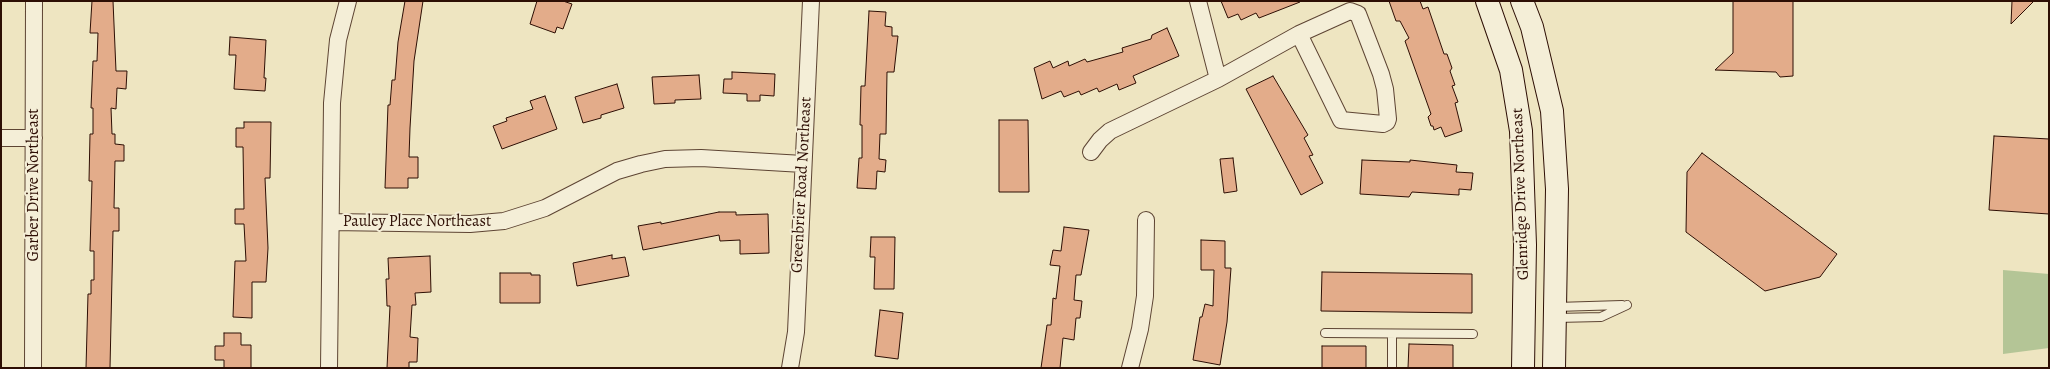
<!DOCTYPE html>
<style>
body{margin:0}
#map{position:relative;width:2050px;height:369px;overflow:hidden;background:#eee5c1;font-family:Alegreya,serif}
canvas{display:block}
.frame{position:absolute;inset:0;border:2px solid #2d0e04;pointer-events:none}
</style>
<div id="map">
<canvas width="2050" height="369"></canvas>
<div class="frame"></div>
</div>
<script>
const ctx = document.querySelector('canvas').getContext('2d');
ctx.lineJoin = 'round';
function fillPath(path, color) { ctx.fillStyle = color; ctx.fill(path, 'evenodd'); }
const shape = rows => new Path2D(rows.map(r => 'M' + r).join(''));
function trace(path, color, width, dash) { ctx.strokeStyle = color; ctx.lineWidth = width; ctx.lineCap = dash ? 'butt' : 'round'; ctx.setLineDash(dash || []); ctx.stroke(path); }
function drawText(font, color, halo, rows, align = 'center') {
  ctx.font = font + ' Alegreya,serif'; ctx.lineWidth = 4; ctx.setLineDash([]); ctx.textBaseline = 'middle'; ctx.strokeStyle = halo; ctx.fillStyle = color; for (const [text, x, y, turn = 0] of rows) {
    ctx.save(); ctx.translate(x, y); ctx.rotate((+turn || 0) * Math.PI / 180); ctx.textAlign = isNaN(turn) ? turn : align; if (halo) ctx.strokeText(text, 0, 0); ctx.fillText(text, 0, 0); ctx.restore();
  }
}
fillPath(shape([
 [2003,270,2049,274,2049,348,2003,354]
]), '#b4c596');
const building = shape([
 [92,1,113,1,116,71,127,71,126,89,117,88,116,109,111,108,112,134,115,134,115,144,124,145,124,161,115,161,114,208,119,208,119,231,113,231,110,368,86,368,88,294,91,294,91,280,94,280,94,251,90,251,92,181,89,181,90,134,93,134,93,108,91,108,93,61,97,61,98,33,90,33,92,1],
 [405,1,423,1,414,61,410,128,409,157,418,157,418,178,408,178,408,188,385,188,388,105,390,105,392,80,395,80,398,42,405,1],
 [537,1,563,1,572,4,563,29,557,27,555,33,530,24,537,1],
 [1221,1,1300,1,1300,2,1259,18,1256,13,1241,20,1238,14,1228,18,1221,1],
 [1389,1,1420,1,1423,9,1428,7,1444,54,1447,54,1452,68,1450,71,1455,85,1452,86,1458,102,1455,103,1462,131,1445,137,1441,127,1434,130,1433,126,1431,126,1428,117,1431,114,1405,41,1409,38,1400,21,1396,21,1389,1],
 [1733,1,1793,1,1793,76,1780,77,1776,72,1715,70,1733,53,1733,1],
 [2012,1,2034,1,2011,24,2012,1],
 [869,11,886,12,885,26,892,27,892,36,898,36,894,72,887,72,886,134,880,134,879,159,886,160,885,172,877,171,876,189,857,188,859,158,862,158,862,125,860,125,861,86,865,86,869,11],
 [1167,28,1179,56,1133,76,1136,83,1119,90,1117,84,1099,92,1097,88,1081,95,1079,91,1064,97,1061,91,1042,99,1034,68,1050,61,1053,68,1068,61,1069,66,1085,59,1087,62,1123,52,1122,48,1151,39,1152,35,1167,28],
 [230,37,266,40,264,78,266,78,265,91,234,89,236,55,229,55,230,37],
 [732,72,775,74,774,96,760,95,760,101,747,101,747,94,723,93,724,79,732,79,732,72],
 [699,75,701,99,675,100,675,103,654,104,652,77,699,75],
 [1273,76,1308,135,1304,138,1313,155,1309,156,1323,183,1301,195,1246,89,1273,76],
 [617,84,624,108,601,115,601,118,583,123,575,97,617,84],
 [545,96,557,129,502,149,493,126,507,121,506,118,533,109,530,101,545,96],
 [999,120,1028,120,1029,192,999,192,999,120],
 [244,122,271,122,270,178,265,178,268,248,266,282,252,282,252,318,233,317,235,261,246,261,244,224,235,224,235,209,244,209,243,147,236,147,236,128,244,128,244,122],
 [1994,136,2049,139,2049,214,1989,210,1994,136],
 [1702,153,1837,254,1820,277,1765,291,1686,232,1687,172,1702,153],
 [1233,158,1237,191,1224,193,1220,159,1233,158],
 [1362,160,1410,162,1410,160,1457,165,1456,172,1473,173,1471,190,1459,189,1459,195,1412,192,1409,197,1360,194,1362,160],
 [719,212,736,212,736,215,768,214,769,253,740,254,740,240,720,241,719,235,643,250,638,226,661,222,661,224,719,212],
 [1064,227,1089,230,1081,275,1076,275,1074,300,1082,301,1080,318,1076,318,1074,340,1063,338,1060,368,1041,368,1047,325,1051,325,1053,298,1056,299,1060,266,1050,265,1053,250,1061,251,1064,227],
 [871,237,895,237,894,289,874,289,875,257,870,257,871,237],
 [1201,240,1225,241,1225,268,1231,268,1227,322,1220,365,1193,360,1200,317,1202,317,1205,304,1213,306,1214,270,1201,270,1201,240],
 [612,255,612,259,625,257,629,276,577,286,573,263,612,255],
 [430,256,431,292,415,293,416,305,412,305,410,337,418,338,417,362,409,362,409,368,387,368,390,306,387,306,386,279,389,279,388,258,430,256],
 [1322,272,1472,274,1472,313,1321,311,1322,272],
 [500,273,531,273,531,275,540,275,540,303,500,303,500,273],
 [880,310,903,313,898,359,875,356,880,310],
 [224,333,241,333,241,345,251,345,251,368,224,368,224,360,215,360,215,346,224,346,224,333],
 [1409,344,1453,345,1453,368,1408,368,1409,344],
 [1322,346,1366,346,1366,368,1322,368,1322,346]
]);
fillPath(building, '#e3ac8a');
trace(building, '#2d0e04', 1);
const service = shape([
 [1556,307,1622,305],
 [1556,318,1601,317,1627,305],
 [1325,333,1473,334],
 [1392,334,1392,368]
]);
const minor = shape([
 [1198,1,1218,79],
 [1,138,34,138],
 [1091,152,1100,140,1110,131,1218,79,1299,34,1350,11,1358,14,1381,74,1385,89,1388,119,1387,122,1383,124,1341,120,1299,34],
 [331,222,470,224,504,221,545,208,617,171,641,164,665,159,701,158,803,164],
 [33,368,34,1],
 [329,368,332,103,338,40,348,1],
 [790,368,796,332,811,1],
 [1130,368,1140,329,1145,296,1146,220]
]);
const secondary = shape([
 [1487,1,1511,70,1521,131,1525,245,1523,368],
 [1522,1,1532,27,1552,111,1557,189,1554,368]
]);
trace(service, '#5d4433', 10);
trace(minor, '#5d4433', 18);
trace(secondary, '#2d0e04', 24);
trace(service, '#f4eed7', 8);
trace(minor, '#f4eed7', 16);
trace(secondary, '#f4eed7', 22);
drawText('16px', '#2d0e04', '#f4eed7', [
 ["Garber Drive Northeast",34,185,-90],
 ["Greenbrier Road Northeast",802,185,-87],
 ["Glenridge Drive Northeast",1521,194,-92],
 ["Pauley Place Northeast",417,222]
]);
</script>
